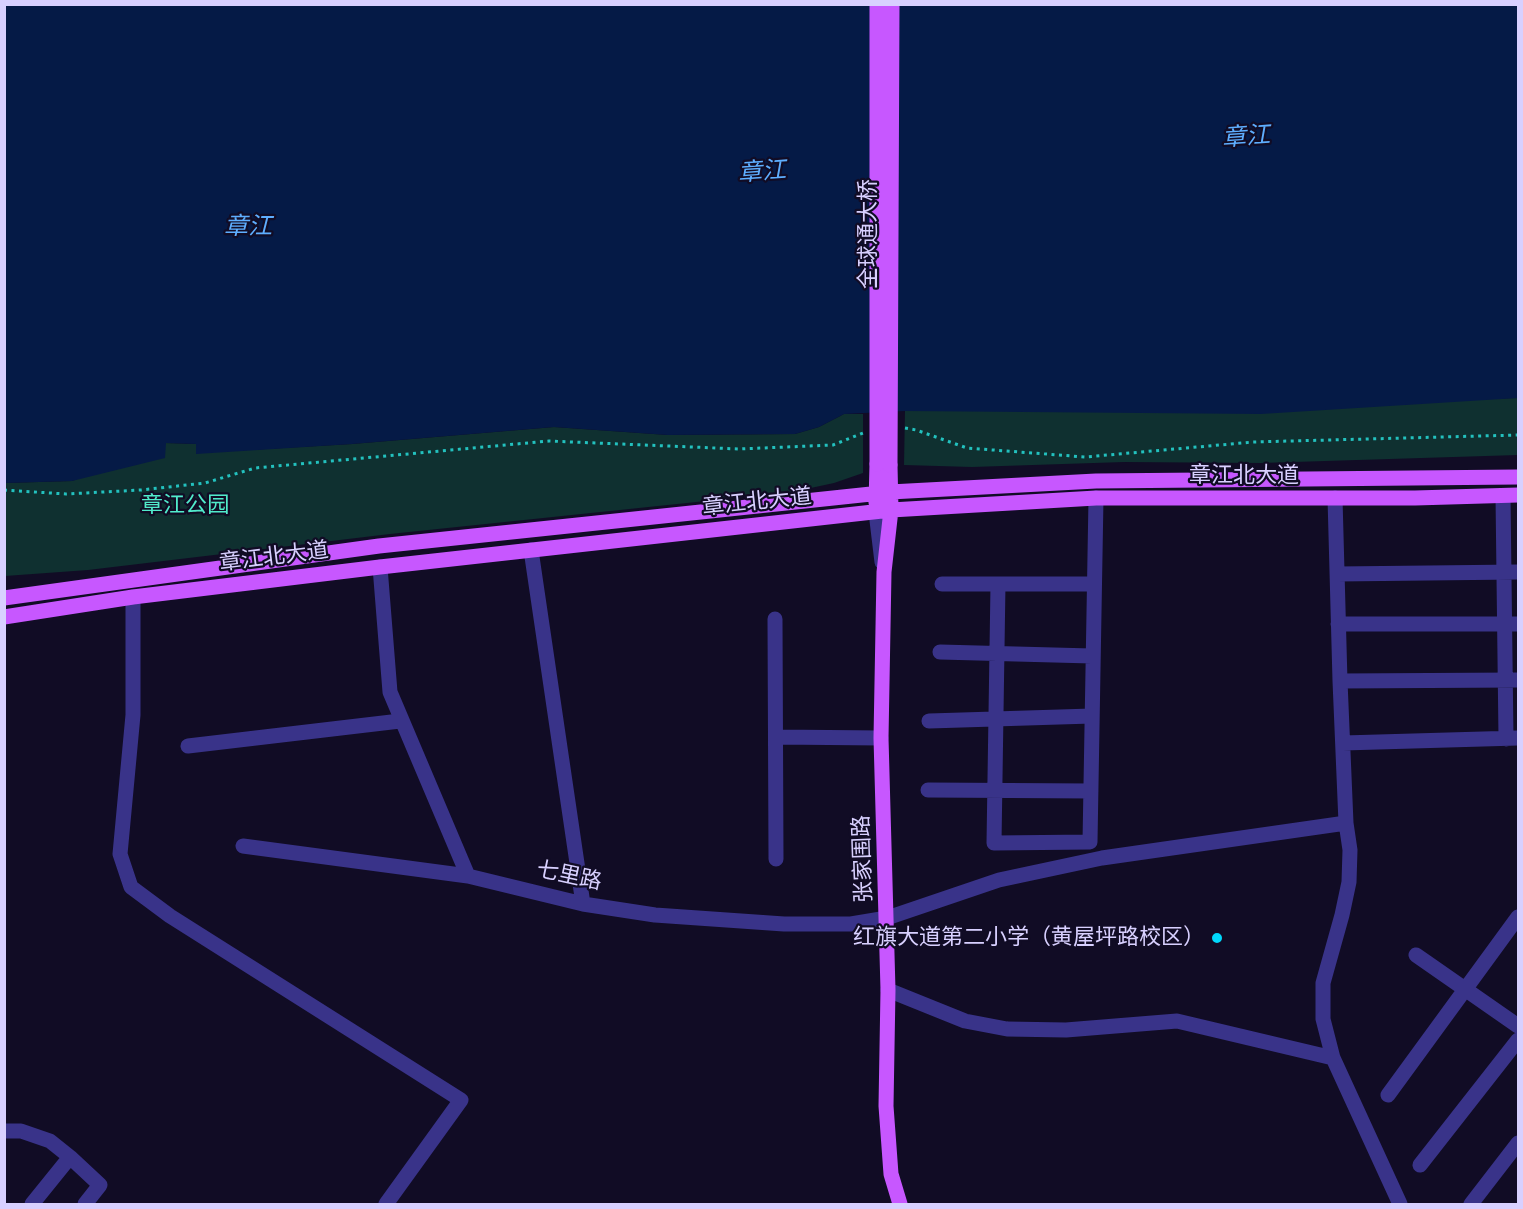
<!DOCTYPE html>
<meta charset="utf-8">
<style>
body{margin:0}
#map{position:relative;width:1523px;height:1209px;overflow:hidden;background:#110c25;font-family:Figtree,sans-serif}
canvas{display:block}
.frame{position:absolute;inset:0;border:6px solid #d8d0ff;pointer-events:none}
</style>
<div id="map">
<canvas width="1523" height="1209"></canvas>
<div class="frame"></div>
</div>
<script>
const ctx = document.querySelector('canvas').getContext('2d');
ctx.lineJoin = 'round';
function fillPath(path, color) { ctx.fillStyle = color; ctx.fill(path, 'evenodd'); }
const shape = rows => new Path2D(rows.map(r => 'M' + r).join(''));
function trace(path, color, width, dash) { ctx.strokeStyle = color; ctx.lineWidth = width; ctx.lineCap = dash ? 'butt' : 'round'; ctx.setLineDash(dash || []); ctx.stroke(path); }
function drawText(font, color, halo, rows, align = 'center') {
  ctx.font = font + ' Figtree,"Noto Sans SC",sans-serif'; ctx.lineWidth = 4.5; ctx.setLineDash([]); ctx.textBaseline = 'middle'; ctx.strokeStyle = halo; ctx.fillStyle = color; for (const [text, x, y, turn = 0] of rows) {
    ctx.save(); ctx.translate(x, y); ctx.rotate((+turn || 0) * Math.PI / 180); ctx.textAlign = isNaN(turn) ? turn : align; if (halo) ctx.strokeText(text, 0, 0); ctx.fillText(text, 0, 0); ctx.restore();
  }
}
fillPath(shape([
 [1518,398,1518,455,1261,463,1124,462,972,467,904,465,905,411],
 [844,414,863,414,863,473,834,483,792,492,390,534,88,570,5,576,5,483,72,481,166,443,196,444,196,453,352,444,554,427,668,435,795,434,819,427]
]), '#0f3030');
fillPath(shape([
 [4,5,1518,5,1518,398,1261,414,905,411,844,414,819,427,795,434,668,435,554,427,352,444,196,454,196,444,166,443,165,458,72,481,5,483]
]), '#051a46');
trace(shape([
 [905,428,916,430,967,448,1085,457,1253,442,1518,435],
 [4,490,66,494,141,490,205,483,255,468,549,441,739,449,833,445,863,433]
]), '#23c1be', 3, [3, 4.5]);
trace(shape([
 [1503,496,1506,739],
 [876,512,882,562],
 [531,550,583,904],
 [380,567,390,692,468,876],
 [1337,574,1518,572],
 [942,584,1093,584],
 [998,584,994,843,1090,842,1096,498],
 [133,597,133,715,120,854,131,887,170,916,461,1100,386,1204],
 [775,619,776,859],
 [1338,624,1518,624],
 [940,652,1092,656],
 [1340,681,1518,680],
 [929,721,1092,716],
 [776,737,881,738],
 [1343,743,1518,738],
 [188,746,400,721],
 [928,790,1091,791],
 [243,846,468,876,583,904,655,915,784,924,851,924,887,918,999,880,1102,858,1346,823],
 [1416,955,1518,1026],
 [888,990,965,1021,1007,1029,1066,1030,1177,1021,1333,1058,1400,1204],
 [1333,1058,1323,1019,1323,983,1342,915,1349,882,1350,850,1346,823,1340,681,1335,498],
 [1388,1095,1518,917],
 [4,1131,21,1131,50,1141,70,1157,100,1185,85,1204],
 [1420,1165,1518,1040],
 [32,1204,70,1157],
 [1471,1204,1518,1143]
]), '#393389', 15);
trace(shape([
 [890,465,891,510,884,572,881,738,888,990,886,1106,891,1174,900,1204],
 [876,503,877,464],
 [4,598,379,546,890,492,1096,481,1518,477],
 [4,617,133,597,380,567,891,510,1096,498,1415,498,1518,495]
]), '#c757ff', 15);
trace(shape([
 [877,4,877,464],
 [890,465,892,4]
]), '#c757ff', 15);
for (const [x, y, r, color] of [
 [1217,938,6,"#00d8fb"]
]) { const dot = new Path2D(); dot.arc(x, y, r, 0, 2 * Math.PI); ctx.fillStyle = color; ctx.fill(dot); trace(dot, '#110c25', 2); }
drawText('22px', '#d8d0ff', '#110c25', [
 ["全球通大桥",869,234,-90],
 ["章江北大道",1244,476],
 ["章江北大道",757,502,-6],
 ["章江北大道",274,557,-7],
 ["张家围路",863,859,-92],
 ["七里路",569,876,12]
]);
drawText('22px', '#51ebcb', '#110c25', [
 ["章江公园",185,506]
]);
drawText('22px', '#d8d0ff', '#110c25', [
 ["红旗大道第二小学（黄屋坪路校区）",1205,938]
], 'right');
drawText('italic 24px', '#5eaeff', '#110c25', [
 ["章江",1246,137,-4],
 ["章江",762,172,-4],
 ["章江",248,227]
]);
</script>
